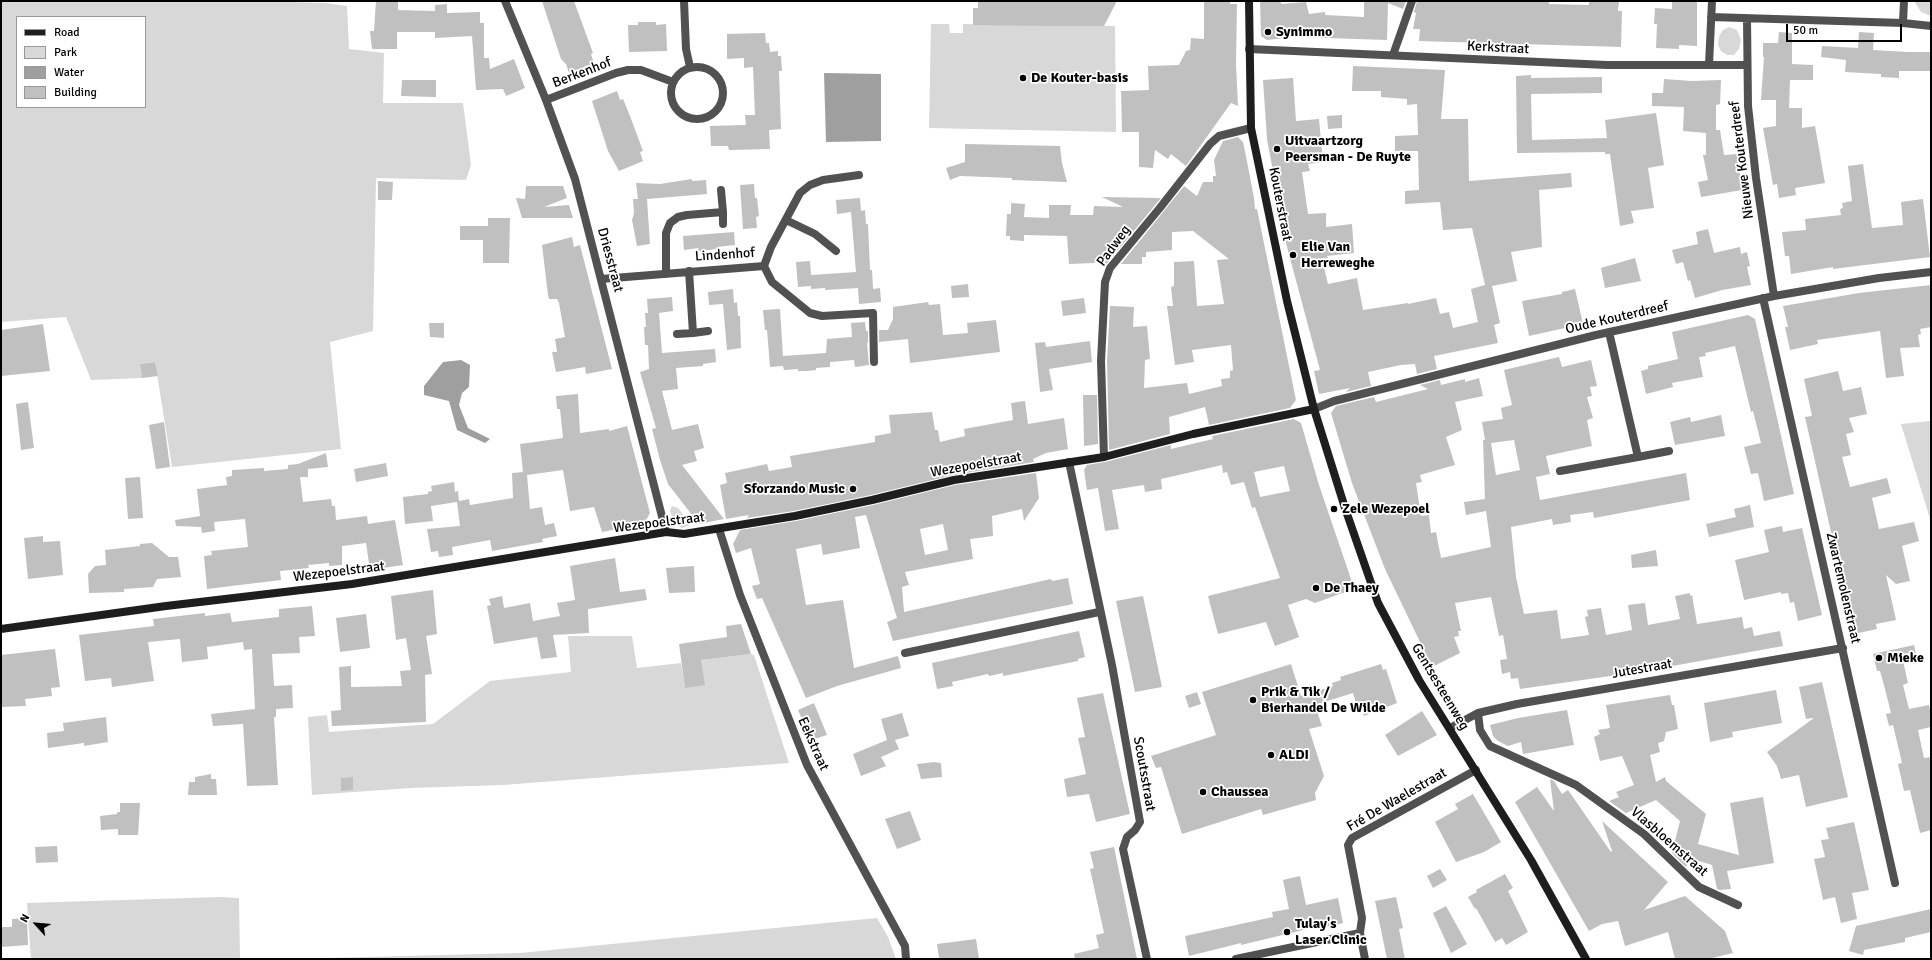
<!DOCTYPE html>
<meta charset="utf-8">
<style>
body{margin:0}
#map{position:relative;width:1932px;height:960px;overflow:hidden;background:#fff;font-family:Signika,sans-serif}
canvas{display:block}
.frame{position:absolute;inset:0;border:2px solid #000;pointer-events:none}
.legend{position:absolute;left:16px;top:16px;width:130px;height:92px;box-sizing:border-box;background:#fff;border:1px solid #999;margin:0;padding:5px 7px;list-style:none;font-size:12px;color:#000}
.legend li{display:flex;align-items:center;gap:8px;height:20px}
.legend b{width:20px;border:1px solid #999}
.north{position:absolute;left:16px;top:904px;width:40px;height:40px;-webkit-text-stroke:3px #fff;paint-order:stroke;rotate:297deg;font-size:11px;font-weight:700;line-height:16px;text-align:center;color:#000}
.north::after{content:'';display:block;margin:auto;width:14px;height:18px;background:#000;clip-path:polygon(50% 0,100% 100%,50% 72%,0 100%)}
.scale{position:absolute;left:1786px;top:24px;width:116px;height:18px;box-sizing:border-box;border:2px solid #000;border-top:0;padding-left:5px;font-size:12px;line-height:14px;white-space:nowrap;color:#000;-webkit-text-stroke:3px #fff;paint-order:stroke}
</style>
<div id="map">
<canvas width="1932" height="960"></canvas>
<div class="frame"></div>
<ul class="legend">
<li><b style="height:5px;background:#1e1e1e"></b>Road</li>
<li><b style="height:11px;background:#d8d8d8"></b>Park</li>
<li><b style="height:11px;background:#9f9f9f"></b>Water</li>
<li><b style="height:11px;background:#c0c0c0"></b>Building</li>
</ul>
<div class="north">N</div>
<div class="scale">50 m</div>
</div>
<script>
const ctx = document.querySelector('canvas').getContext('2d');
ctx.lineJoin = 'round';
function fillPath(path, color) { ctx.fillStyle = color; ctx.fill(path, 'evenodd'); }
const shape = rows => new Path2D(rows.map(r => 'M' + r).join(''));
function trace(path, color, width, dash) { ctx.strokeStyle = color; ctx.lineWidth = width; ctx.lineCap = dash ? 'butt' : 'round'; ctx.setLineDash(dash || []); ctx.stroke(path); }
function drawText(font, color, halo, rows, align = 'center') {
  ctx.font = font + ' Signika,sans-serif'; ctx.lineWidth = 3.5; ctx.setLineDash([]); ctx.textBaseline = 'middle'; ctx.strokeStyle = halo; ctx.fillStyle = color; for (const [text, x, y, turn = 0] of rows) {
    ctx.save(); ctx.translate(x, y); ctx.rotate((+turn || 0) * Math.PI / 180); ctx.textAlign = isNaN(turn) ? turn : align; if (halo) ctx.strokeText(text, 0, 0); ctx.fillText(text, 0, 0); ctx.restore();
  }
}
fillPath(shape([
 [1,1,250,1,326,3,347,6,349,49,384,53,383,103,463,103,471,165,466,180,376,178,373,331,330,342,341,449,172,467,155,362,140,364,142,378,91,380,66,317,1,322],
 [17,17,145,17,145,107,17,107],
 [1914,1,1931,1,1931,16,1921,12],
 [931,24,949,24,950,33,963,33,963,24,1115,26,1116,132,929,128],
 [1729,27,1737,30,1741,40,1739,49,1734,55,1727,55,1721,51,1718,45,1719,36,1723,30],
 [1931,421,1931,522,1901,424],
 [672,506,678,508,688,521,688,526,682,528,674,524,670,511],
 [568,636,632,636,637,668,681,663,685,687,703,676,701,660,751,654,754,655,789,763,503,785,411,788,312,795,308,717,327,715,329,732,433,724,490,681,571,672],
 [220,897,239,898,240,959,31,959,27,903],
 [877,918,888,937,896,959,286,959,520,953]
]), '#d8d8d8');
fillPath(shape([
 [824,73,881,74,881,141,826,142],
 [461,360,470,365,469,387,462,393,459,405,468,428,490,439,485,443,457,430,449,401,424,395,424,386,443,362]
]), '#9f9f9f');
fillPath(shape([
 [376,1,398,1,398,10,435,11,435,5,447,4,447,13,480,12,480,23,484,23,484,58,489,58,490,69,514,59,525,88,506,96,503,89,476,90,472,36,435,38,435,32,397,32,397,49,372,49,370,31,374,31],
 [542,1,574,1,593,53,591,54,594,63,569,73,566,64,561,59],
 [978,1,1117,1,1104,26,1051,26,973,25,973,8,978,8],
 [1204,1,1230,1,1230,4,1237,4,1236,64,1238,106,1231,103,1186,166,1171,154,1168,159,1155,150,1153,168,1139,167,1139,132,1122,132,1121,91,1149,90,1148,66,1179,65,1186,51,1190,50,1191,38,1204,39],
 [1260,1,1281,1,1281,4,1306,2,1309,14,1325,12,1325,15,1364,17,1364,2,1406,1,1403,9,1388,3,1387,40,1294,37,1267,40,1261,36],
 [1417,1,1549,1,1549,4,1589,5,1589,1,1619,1,1618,11,1622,11,1621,47,1419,41,1420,29,1413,29,1416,13,1414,12],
 [1672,1,1697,1,1697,46,1679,45,1679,49,1656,48,1657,24,1654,24,1655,8,1672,9],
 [638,22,656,22,656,25,666,24,667,51,629,52,628,25,638,25],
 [1779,32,1792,33,1792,64,1813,65,1813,80,1790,80,1789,108,1802,108,1802,128,1815,126,1825,183,1795,188,1796,195,1779,198,1777,184,1773,185,1763,128,1776,126,1776,100,1761,100,1764,57,1763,57,1763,43,1778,43],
 [1859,32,1874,33,1873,50,1907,52,1931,52,1931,71,1899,71,1899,78,1881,77,1881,74,1845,72,1846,60,1821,57,1822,46,1858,48],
 [765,33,766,43,769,43,770,52,778,51,778,56,781,56,782,71,779,71,781,129,769,130,770,149,729,150,728,146,711,146,710,126,746,125,745,115,755,115,753,67,744,68,744,58,727,59,727,34],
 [1353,66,1445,70,1441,119,1468,119,1469,181,1571,173,1572,187,1539,190,1542,247,1511,252,1517,281,1492,286,1500,323,1494,325,1498,343,1434,356,1437,369,1417,374,1415,364,1401,365,1368,372,1371,386,1346,392,1350,388,1319,394,1314,371,1320,370,1287,247,1267,139,1263,80,1293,78,1296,121,1319,119,1323,162,1308,164,1310,171,1302,172,1308,214,1326,213,1326,227,1352,224,1354,253,1327,256,1328,258,1322,259,1328,284,1357,278,1363,310,1408,303,1408,304,1436,298,1440,314,1449,312,1453,328,1478,322,1471,289,1485,285,1472,228,1443,230,1440,202,1405,204,1405,191,1419,190,1418,151,1395,151,1395,136,1418,135,1417,104,1407,105,1407,99,1381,97,1381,91,1352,91],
 [1531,75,1531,78,1602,77,1602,93,1531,94,1532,140,1607,138,1605,120,1656,113,1664,165,1648,168,1654,208,1631,211,1634,223,1620,226,1610,154,1605,154,1605,152,1517,153,1516,76],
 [1664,79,1692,81,1721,80,1720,104,1716,105,1716,130,1720,130,1724,155,1737,154,1742,190,1701,197,1698,182,1708,180,1703,155,1706,155,1706,133,1683,131,1684,107,1652,106,1652,93,1663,93],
 [402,80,436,80,436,97,401,96],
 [617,91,620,100,623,99,630,116,643,151,640,152,643,161,619,171,608,151,592,101],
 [1342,115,1342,128,1328,129,1327,116],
 [1238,137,1243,142,1246,156,1254,198,1255,209,1257,209,1296,400,1290,408,1209,425,1205,407,1169,417,1170,434,1109,450,1107,361,1110,306,1134,307,1133,327,1147,326,1150,359,1145,360,1144,388,1187,383,1189,394,1222,386,1221,379,1230,378,1230,371,1233,370,1231,345,1192,350,1194,362,1175,365,1167,306,1173,306,1171,287,1174,286,1174,262,1194,261,1197,306,1224,304,1217,260,1229,259,1193,231,1172,232,1172,250,1146,252,1146,257,1142,257,1142,264,1121,264,1184,186,1197,196,1203,182,1213,182,1213,176,1216,176,1214,160,1223,141],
 [965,144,1060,146,1062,163,1067,182,1012,180,1012,178,960,176,950,180,946,168,965,162],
 [1863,164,1872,228,1903,225,1901,202,1923,199,1930,257,1833,269,1833,267,1791,274,1789,256,1785,256,1782,232,1806,230,1805,219,1841,215,1840,209,1843,208,1842,203,1852,201,1848,166],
 [692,179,692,181,706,180,707,194,647,199,650,244,637,246,632,220,634,213,633,199,638,199,636,183,660,184],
 [378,181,393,182,392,200,378,200],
 [754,184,755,198,757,198,759,216,756,217,757,228,743,229,740,185],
 [526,186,563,186,567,198,544,207,569,205,573,218,522,218,516,198,525,199],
 [1102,197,1161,198,1104,267,1097,260,1094,263,1069,264,1067,236,1024,235,1024,241,1010,240,1010,236,1006,236,1007,214,1011,214,1011,203,1025,204,1024,217,1049,218,1049,205,1071,205,1070,215,1093,215,1094,206,1123,207],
 [860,198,861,211,865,210,866,224,868,224,870,270,872,270,873,289,880,288,881,302,859,304,858,288,825,290,825,288,811,289,811,286,798,287,796,262,810,261,811,275,856,272,851,212,837,214,836,200],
 [488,218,510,218,509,263,483,263,483,240,460,240,460,226,488,226],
 [1708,229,1714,253,1740,247,1741,254,1747,252,1750,266,1747,267,1751,285,1722,290,1695,298,1690,280,1688,281,1683,262,1676,264,1672,250,1698,244,1696,232],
 [734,232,735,245,717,247,717,249,699,251,698,248,684,250,683,236],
 [572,237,574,247,580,245,612,369,586,374,585,367,556,372,552,352,557,352,555,339,565,337,559,303,557,299,549,299,548,295,542,245],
 [1635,258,1641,281,1605,288,1601,268],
 [968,284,969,297,952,298,951,286],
 [1931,285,1931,327,1920,329,1921,334,1918,335,1920,347,1900,348,1904,376,1886,378,1880,331,1817,340,1818,344,1790,350,1785,327,1788,327,1783,306,1859,293],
 [733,289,734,303,737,302,738,316,740,316,741,348,727,350,723,304,709,305,708,292],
 [1575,289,1583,324,1529,336,1522,301,1562,294,1562,292],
 [672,297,673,311,659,313,662,353,715,349,716,362,703,364,703,366,676,368,678,389,662,391,672,430,698,424,704,448,694,451,697,461,682,465,724,519,699,524,668,484,660,460,652,429,656,428,640,372,649,369,648,345,645,345,644,327,646,327,645,313,648,313,647,299],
 [1084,298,1086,313,1063,316,1061,301],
 [928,302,929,305,940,304,943,335,968,333,967,323,996,320,1000,352,910,363,908,339,879,342,879,330,888,330,893,319,893,307],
 [780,309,783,356,826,353,827,339,852,337,851,323,865,322,866,331,868,331,868,343,867,343,869,365,855,367,854,360,830,362,830,367,816,368,816,370,807,371,798,371,798,369,784,370,783,366,770,367,767,330,765,330,763,310],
 [1748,315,1755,319,1794,494,1764,501,1758,473,1751,474,1744,447,1761,443,1753,411,1751,412,1735,346,1705,353,1706,356,1699,357,1703,377,1672,383,1673,387,1646,394,1641,371,1648,369,1648,366,1678,359,1672,332],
 [429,323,444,323,444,338,430,337],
 [43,324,50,371,1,376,1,330],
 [1090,341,1092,362,1049,369,1053,390,1040,392,1035,343,1045,342,1046,347],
 [1559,357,1562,367,1591,360,1597,386,1590,387,1592,396,1587,397,1593,418,1587,420,1592,446,1546,456,1550,474,1536,477,1540,500,1686,473,1690,500,1594,518,1593,512,1570,515,1571,522,1553,525,1552,519,1511,527,1516,577,1524,614,1557,610,1561,639,1589,635,1585,617,1588,616,1587,610,1601,608,1606,635,1632,630,1628,605,1645,603,1648,625,1680,619,1675,596,1690,593,1690,596,1692,595,1697,624,1742,617,1744,629,1752,627,1754,636,1780,631,1783,646,1645,671,1520,689,1518,678,1511,679,1510,672,1502,674,1500,660,1507,659,1503,635,1499,636,1491,597,1455,603,1461,631,1458,631,1459,636,1454,637,1460,653,1432,667,1385,569,1352,483,1331,413,1336,406,1374,397,1376,402,1428,389,1420,385,1440,380,1441,385,1465,379,1465,382,1479,378,1483,396,1455,402,1462,430,1446,437,1455,465,1420,475,1422,482,1416,483,1421,516,1429,515,1431,533,1436,532,1441,558,1491,547,1486,511,1466,515,1464,502,1485,499,1483,440,1485,440,1482,422,1503,419,1501,408,1512,405,1504,370],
 [1514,440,1520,470,1496,475,1491,443],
 [155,362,158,376,142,378,140,364],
 [1838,371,1843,391,1861,387,1867,414,1849,418,1854,432,1846,434,1851,455,1842,457,1850,487,1887,478,1891,493,1872,498,1879,529,1914,522,1919,541,1902,546,1910,581,1896,584,1886,575,1896,620,1876,624,1877,629,1854,634,1805,417,1812,416,1804,379],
 [578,394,580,433,609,429,609,431,627,426,650,513,644,524,602,532,594,507,570,511,563,470,527,475,530,509,542,507,545,525,554,523,557,536,542,539,543,542,492,551,490,540,452,547,453,555,439,557,438,551,431,552,427,529,460,526,457,502,431,506,433,521,405,524,403,497,428,494,428,492,432,491,431,486,454,482,455,492,458,491,459,501,469,499,470,505,513,498,512,473,523,472,520,444,563,438,560,409,557,409,556,396],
 [1083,395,1097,395,1098,444,1084,446],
 [1025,401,1028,424,1064,418,1068,449,1046,453,1033,459,1034,462,953,475,871,495,794,511,747,518,749,515,726,519,720,485,727,483,725,473,767,464,769,471,792,467,790,456,875,442,875,436,891,433,889,415,932,412,935,430,938,430,940,442,965,436,964,429,1013,420,1011,403],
 [28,402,34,448,21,450,16,404],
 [1721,415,1725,436,1675,445,1670,422,1690,417,1691,422],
 [1294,419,1301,423,1319,485,1352,582,1348,591,1315,603,1306,599,1288,605,1299,637,1275,646,1266,622,1218,634,1208,596,1280,578,1255,507,1252,508,1244,482,1231,485,1227,472,1223,473,1222,465,1161,479,1162,489,1145,492,1144,485,1112,490,1119,529,1105,531,1098,488,1087,490,1084,470,1087,465,1105,462,1171,445,1171,449,1213,439,1212,436],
 [1284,466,1290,491,1260,497,1254,472],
 [164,422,170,467,156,469,149,425],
 [326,453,328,467,308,469,308,477,300,477,303,502,331,499,332,506,335,506,336,520,367,516,368,524,395,520,403,565,370,570,366,543,342,546,342,565,329,566,329,563,308,565,309,568,280,571,281,580,207,589,204,556,212,555,211,551,248,547,245,519,214,522,215,531,202,533,201,527,176,526,175,520,200,516,197,489,227,485,226,477,232,476,232,470,264,468,264,471,288,469,288,465,298,464],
 [386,463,388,476,356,482,354,469],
 [1036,473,1039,498,1024,521,1022,509,992,516,993,536,970,539,973,559,905,572,909,585,902,587,904,612,1051,579,1052,581,1068,578,1073,604,893,641,887,622,897,618,866,515,855,517,860,548,823,555,821,544,796,549,806,605,843,600,854,668,898,656,901,668,837,686,806,698,762,598,757,599,752,586,760,584,751,548,736,553,733,544,740,530,796,521,873,505,955,485],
 [943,524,948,550,925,555,920,529],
 [140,477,143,518,128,519,125,478],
 [1750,505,1754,527,1709,537,1706,524,1736,517,1734,509],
 [1782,526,1783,532,1802,528,1822,615,1798,621,1794,602,1790,603,1788,593,1781,594,1781,592,1744,600,1735,560,1769,552,1764,530],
 [43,536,43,542,60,541,63,575,28,579,24,538],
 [152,543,169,557,178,557,181,577,157,579,153,587,124,589,124,592,89,593,88,574,95,566,106,565,105,550,140,546,140,544],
 [1656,550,1658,566,1632,568,1631,555],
 [615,558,620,592,645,589,647,600,588,609,589,633,553,635,557,657,541,659,537,637,494,644,487,606,491,605,489,599,502,596,504,608,530,603,533,621,560,616,557,603,575,600,570,566],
 [694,566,695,592,669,593,666,568],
 [433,590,437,634,426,636,432,674,425,675,426,722,332,726,331,711,341,710,339,667,351,666,351,687,402,686,400,671,411,670,406,638,396,640,391,596],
 [1143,596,1162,687,1135,692,1116,601],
 [312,606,315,636,299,637,300,653,272,654,274,686,292,685,293,708,276,709,276,717,274,717,278,785,247,786,243,724,213,726,211,714,255,709,252,649,244,650,243,642,207,647,208,659,182,662,180,639,148,642,154,681,112,687,111,678,85,681,79,635,154,626,153,619,205,613,205,616,230,613,232,622,279,617,279,609],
 [366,614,370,648,340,652,336,618],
 [741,624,751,654,701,660,705,685,685,688,679,644,727,637,726,626],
 [1079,631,1085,657,1078,659,1078,661,1003,676,1003,673,989,676,988,674,952,682,953,686,937,689,932,663],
 [1914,645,1917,658,1903,661,1908,683,1903,685,1909,709,1929,705,1931,713,1931,727,1918,730,1924,758,1931,757,1931,830,1920,833,1910,790,1904,791,1898,764,1902,763,1893,725,1889,726,1886,714,1891,713,1885,689,1880,671,1877,671,1873,654],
 [55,649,60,687,51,688,52,696,25,699,26,706,1,707,1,655],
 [1291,664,1301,696,1333,686,1332,683,1341,680,1340,677,1381,664,1383,670,1386,669,1397,703,1364,716,1359,702,1356,703,1353,693,1315,705,1322,726,1309,729,1324,776,1315,793,1316,800,1263,815,1261,809,1182,834,1161,767,1156,768,1151,756,1216,735,1202,692],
 [1822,682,1848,797,1806,807,1799,775,1781,779,1777,766,1767,752,1814,718,1806,719,1799,687],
 [1776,690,1782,723,1732,732,1733,737,1710,742,1704,703],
 [1197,692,1201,704,1189,708,1185,696],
 [1103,693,1130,814,1096,822,1089,794,1067,797,1064,779,1086,774,1078,738,1085,737,1077,698],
 [1670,695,1672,705,1674,705,1678,729,1666,732,1664,741,1658,743,1660,752,1650,755,1656,782,1665,777,1666,781,1706,814,1698,844,1739,855,1730,803,1763,797,1774,863,1727,871,1731,889,1720,890,1717,889,1712,865,1689,858,1686,867,1672,853,1680,821,1656,800,1626,813,1609,801,1619,797,1616,792,1634,785,1622,756,1600,761,1594,737,1600,734,1598,730,1610,728,1606,705],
 [814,703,827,735,811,740,798,710],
 [1567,710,1574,745,1523,754,1521,742,1508,746,1498,741,1493,736,1490,725,1518,718],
 [1422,711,1437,735,1398,756,1385,735],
 [902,713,909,736,895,740,899,749,881,757,886,766,861,776,853,754,887,740,881,719],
 [106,717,108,742,84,746,84,743,48,748,47,733,64,731,63,723],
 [934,762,941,763,942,777,921,779,917,764],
 [211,774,211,779,216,779,217,795,188,795,189,782,195,782,195,777],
 [353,777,353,790,341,791,341,778],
 [1550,779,1554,781,1562,794,1568,790,1611,852,1612,851,1602,821,1668,882,1644,910,1685,896,1725,931,1733,953,1708,959,1675,959,1668,932,1625,946,1618,921,1602,924,1589,931,1515,802,1537,787,1554,811],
 [1473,794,1501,842,1484,852,1456,862,1435,822,1458,809,1455,804],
 [120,803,140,803,138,835,118,835,118,829,101,830,100,816,117,814,117,812,120,812],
 [910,811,921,840,897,849,885,819],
 [1854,822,1869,890,1852,893,1857,919,1841,923,1835,897,1823,900,1814,859,1825,857,1821,840,1829,839,1826,828],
 [57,846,58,862,36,863,35,847],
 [1114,847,1137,959,1075,959,1074,954,1099,948,1096,935,1104,933,1090,869,1094,868,1090,852],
 [1440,869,1447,880,1433,888,1427,876],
 [1505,874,1513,888,1508,891,1528,932,1506,945,1502,938,1495,942,1476,908,1475,909,1468,897,1477,892,1476,890],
 [1300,876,1306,905,1338,898,1343,923,1321,928,1320,926,1241,945,1241,943,1189,956,1185,936,1273,917,1272,912,1289,909,1283,880],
 [1396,897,1403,928,1399,929,1405,959,1387,959,1375,901],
 [1446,906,1467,944,1451,953,1433,913],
 [1931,909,1931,932,1905,938,1905,942,1864,950,1863,955,1849,951,1856,926],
 [27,918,28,945,1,947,1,927,12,927,12,919],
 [976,939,979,959,939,958,937,944]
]), '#c0c0c0');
trace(shape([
 [505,1,546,100,575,179,666,532],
 [684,1,686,49,690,67],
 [1711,17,1903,23,1931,26],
 [1747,19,1748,106,1756,178,1774,296],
 [1903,23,1904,1],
 [1249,49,1607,65,1747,65],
 [1393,55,1412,1],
 [1709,65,1712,1],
 '671 93a26 26 0 1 1 52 0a26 26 0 1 1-52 0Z',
 [546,100,616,73,628,70,641,70,673,82],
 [859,175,823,180,810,185,800,193,771,247,764,266,772,282,810,313,822,316,873,313,874,362],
 [723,212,723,224],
 [786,220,815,234,836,251],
 [689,271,693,333,708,331],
 [666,274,666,233,670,223,678,217,687,215,723,212,721,190],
 [601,279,764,266],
 [1763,298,1895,883],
 [677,334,693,333],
 [1314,409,1334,401,1596,335,1774,296,1879,278,1931,272],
 [1104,457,1101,361,1105,282,1110,268,1159,209,1210,144,1219,136,1251,128],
 [1638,457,1669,451],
 [1069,462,1112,665,1140,822,1135,830,1127,837,1123,849,1147,959],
 [1560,471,1638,457,1609,332],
 [719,529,740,595,807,765,905,946,906,959],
 [905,653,1099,612],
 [1478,713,1480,730,1490,746,1576,785,1644,834,1699,887,1738,905],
 [1450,728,1478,713,1517,704,1843,648],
 [1360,933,1365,959],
 [1236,959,1360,933,1362,918,1348,845,1352,838,1476,770]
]), '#515151', 8);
trace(shape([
 [1249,1,1251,128,1287,301,1314,409,1345,508,1378,603,1419,680,1531,860,1586,959],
 [1,629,166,606,352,584,666,532,684,534,795,516,872,500,954,480,1104,457,1193,434,1314,409]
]), '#1e1e1e', 8);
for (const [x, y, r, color] of [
 [1268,32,4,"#000"],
 [1023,78,4,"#000"],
 [1277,149,4,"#000"],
 [1293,255,4,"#000"],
 [853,489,4,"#000"],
 [1334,509,4,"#000"],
 [1316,588,4,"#000"],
 [1879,658,4,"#000"],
 [1253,700,4,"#000"],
 [1271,755,4,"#000"],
 [1203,792,4,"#000"],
 [1287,932,4,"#000"]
]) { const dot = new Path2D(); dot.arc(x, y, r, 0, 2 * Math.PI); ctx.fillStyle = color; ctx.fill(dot); trace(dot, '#fff', 1.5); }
drawText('bold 14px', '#000', '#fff', [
 ["Synimmo",1276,32],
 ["De Kouter-basis",1031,78],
 ["Uitvaartzorg",1285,141],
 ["Peersman - De Ruyte",1285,157],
 ["Elie Van",1301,247],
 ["Herreweghe",1301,263],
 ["Sforzando Music",845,489,"right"],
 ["Zele Wezepoel",1342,509],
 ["De Thaey",1324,588],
 ["Mieke",1887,658],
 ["Prik & Tik /",1261,692],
 ["Bierhandel De Wilde",1261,708],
 ["ALDI",1279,755],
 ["Chaussea",1211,792],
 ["Tulay's",1295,924],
 ["Laser Clinic",1295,940]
], 'left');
drawText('14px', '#000', '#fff', [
 ["Kerkstraat",1498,48,3],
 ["Berkenhof",582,73,-21],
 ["Nieuwe Kouterdreef",1742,160,-97],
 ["Kouterstraat",1280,204,79],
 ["Padweg",1114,246,-54],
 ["Lindenhof",725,255,-4],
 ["Driesstraat",610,260,75],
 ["Oude Kouterdreef",1617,318,-13],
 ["Wezepoelstraat",976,465,-10],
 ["Wezepoelstraat",659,523,-7],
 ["Wezepoelstraat",339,572,-7],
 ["Zwartemolenstraat",1843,588,77],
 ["Jutestraat",1642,669,-10],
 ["Gentsesteenweg",1440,687,59],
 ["Eekstraat",813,744,66],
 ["Scoutsstraat",1144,774,80],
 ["Fré De Waelestraat",1397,800,-30],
 ["Vlasbloemstraat",1669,842,41]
]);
</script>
